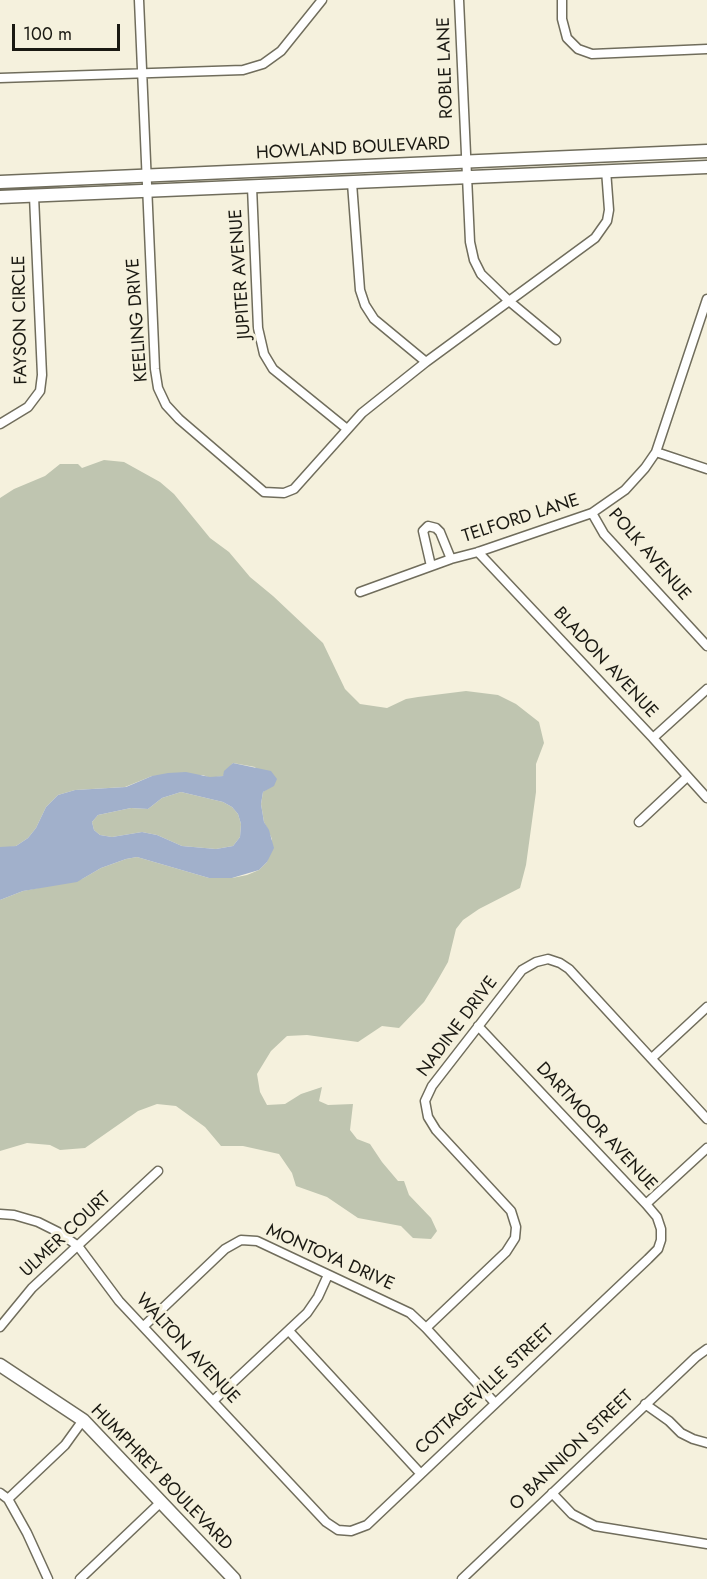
<!DOCTYPE html>
<style>
body{margin:0}
#map{position:relative;width:707px;height:1579px;overflow:hidden;background:#f5f1dd;font-family:Jost,sans-serif}
canvas{display:block}
.scale{position:absolute;left:12px;top:24px;width:108px;height:27px;box-sizing:border-box;border:3px solid #1a1912;border-top:0;padding-left:8px;font-size:18px;line-height:21px;white-space:nowrap;color:#1a1912;-webkit-text-stroke:4px #f5f1dd;paint-order:stroke}
</style>
<div id="map">
<canvas width="707" height="1579"></canvas>
<div class="scale">100 m</div>
</div>
<script>
const ctx = document.querySelector('canvas').getContext('2d');
ctx.lineJoin = 'round';
function fillPath(path, color) { ctx.fillStyle = color; ctx.fill(path, 'evenodd'); }
const shape = rows => new Path2D(rows.map(r => 'M' + r).join(''));
function trace(path, color, width, dash) { ctx.strokeStyle = color; ctx.lineWidth = width; ctx.lineCap = dash ? 'butt' : 'round'; ctx.setLineDash(dash || []); ctx.stroke(path); }
function drawText(font, color, halo, rows, align = 'center') {
  ctx.font = font + ' Jost,sans-serif'; ctx.lineWidth = 6; ctx.setLineDash([]); ctx.textBaseline = 'middle'; ctx.strokeStyle = halo; ctx.fillStyle = color; for (const [text, x, y, turn = 0] of rows) {
    ctx.save(); ctx.translate(x, y); ctx.rotate((+turn || 0) * Math.PI / 180); ctx.textAlign = isNaN(turn) ? turn : align; if (halo) ctx.strokeText(text, 0, 0); ctx.fillText(text, 0, 0); ctx.restore();
  }
}
fillPath(shape([
 [104,460,124,462,160,482,174,494,210,538,229,552,250,577,273,596,323,643,345,689,360,704,387,708,406,699,418,697,466,691,498,695,516,704,539,722,544,743,536,764,536,792,526,865,520,888,479,909,463,920,456,929,448,962,436,983,424,1002,399,1028,382,1026,358,1042,307,1035,287,1036,271,1051,257,1074,260,1092,267,1105,285,1104,301,1094,322,1087,319,1101,328,1105,353,1104,350,1130,357,1139,370,1144,382,1162,398,1181,404,1181,409,1195,431,1218,437,1231,431,1239,413,1238,401,1226,358,1218,327,1197,296,1186,292,1173,279,1154,243,1146,221,1146,205,1127,176,1106,157,1104,138,1111,85,1148,60,1150,50,1145,27,1143,0,1151,0,900,23,891,82,879,101,868,126,859,137,857,209,878,232,878,247,875,259,870,267,862,272,839,264,822,261,804,263,792,268,788,255,767,233,763,223,776,210,778,203,775,152,776,125,787,75,790,58,795,46,807,36,828,28,838,16,846,5,848,0,847,0,498,14,489,45,476,60,464,78,464,82,468],
 [181,792,223,802,232,807,238,814,241,824,240,837,233,846,216,849,182,846,157,835,142,832,112,837,100,835,94,830,92,822,98,815,131,808,148,809,162,798]
]), '#bfc5b0');
fillPath(shape([
 [233,763,271,771,277,779,274,786,263,792,261,804,264,822,269,830,274,848,267,862,259,870,232,878,209,878,137,857,126,859,101,868,77,882,23,891,0,900,0,847,16,846,28,838,36,828,46,807,58,795,75,790,126,787,152,776,168,773,186,772,210,777,223,776,224,771],
 [181,792,223,802,232,807,238,814,241,824,240,837,233,846,216,849,182,846,157,835,142,832,112,837,100,835,94,830,92,822,98,815,131,808,148,809,162,798]
]), '#a1b0cb');
const street = shape([
 [139,0,155,369,158,388,166,405,179,419,264,492,284,493,294,489,362,413,426,362,595,238,607,221,609,210,606,170],
 [459,0,470,242,474,260,481,274,509,301,556,340],
 [562,0,562,19,567,38,578,49,592,54,707,49],
 [0,78,243,70,263,64,281,51,322,0],
 [352,183,360,290,365,305,374,319,426,362],
 [252,187,258,328,264,354,273,369,347,429],
 [0,424,28,407,40,391,42,375,34,196],
 [656,452,707,469],
 [592,513,604,534,707,646],
 [478,552,653,738,707,798],
 [431,566,423,531,428,526,436,528,440,532,451,559],
 [360,592,451,559,478,552,592,513,625,490,645,468,656,452,707,299],
 [653,738,707,689],
 [639,822,687,777],
 [652,1058,707,1007],
 [646,1204,707,1148],
 [0,1214,14,1215,38,1222,58,1232,78,1246,119,1301,326,1522,338,1530,351,1531,367,1525,648,1259,658,1249,661,1240,661,1229,657,1217,646,1204,478,1026],
 [144,1326,225,1249,241,1240,257,1241,410,1313,426,1328,495,1403],
 [0,1327,32,1288,158,1171],
 [426,1328,506,1252,515,1238,516,1227,511,1211,436,1130,428,1117,425,1101,432,1086,522,970,536,962,548,959,560,963,569,969,707,1119],
 [289,1331,420,1473],
 [213,1401,307,1313,318,1297,328,1275],
 [645,1404,669,1421,681,1433,693,1439,707,1443],
 [0,1493,8,1499,27,1533,48,1579],
 [552,1493,572,1514,595,1526,707,1544],
 [8,1499,65,1445,83,1420],
 [80,1579,162,1501],
 [462,1579,696,1357,707,1349]
]);
const secondary = shape([
 [0,1365,83,1420,234,1579]
]);
const primary = shape([
 [0,182,707,151],
 [0,197,707,167]
]);
trace(street, '#706d5c', 11);
trace(secondary, '#706d5c', 15);
trace(primary, '#706d5c', 15);
trace(street, '#fff', 8);
trace(secondary, '#fff', 12);
trace(primary, '#fff', 12);
drawText('18px', '#1a1912', '#f5f1dd', [
 ["ROBLE LANE",446,68,-92],
 ["HOWLAND BOULEVARD",353,149,-3],
 ["JUPITER AVENUE",241,274,-94],
 ["FAYSON CIRCLE",21,320,-91],
 ["KEELING DRIVE",138,320,-94],
 ["TELFORD LANE",521,519,-18],
 ["POLK AVENUE",649,555,49],
 ["BLADON AVENUE",605,663,47],
 ["NADINE DRIVE",458,1027,-53],
 ["DARTMOOR AVENUE",596,1127,47],
 ["ULMER COURT",66,1235,-43],
 ["MONTOYA DRIVE",330,1258,24],
 ["WALTON AVENUE",187,1349,47],
 ["COTTAGEVILLE STREET",485,1390,-43],
 ["O BANNION STREET",572,1451,-44],
 ["HUMPHREY BOULEVARD",161,1478,46]
]);
</script>
